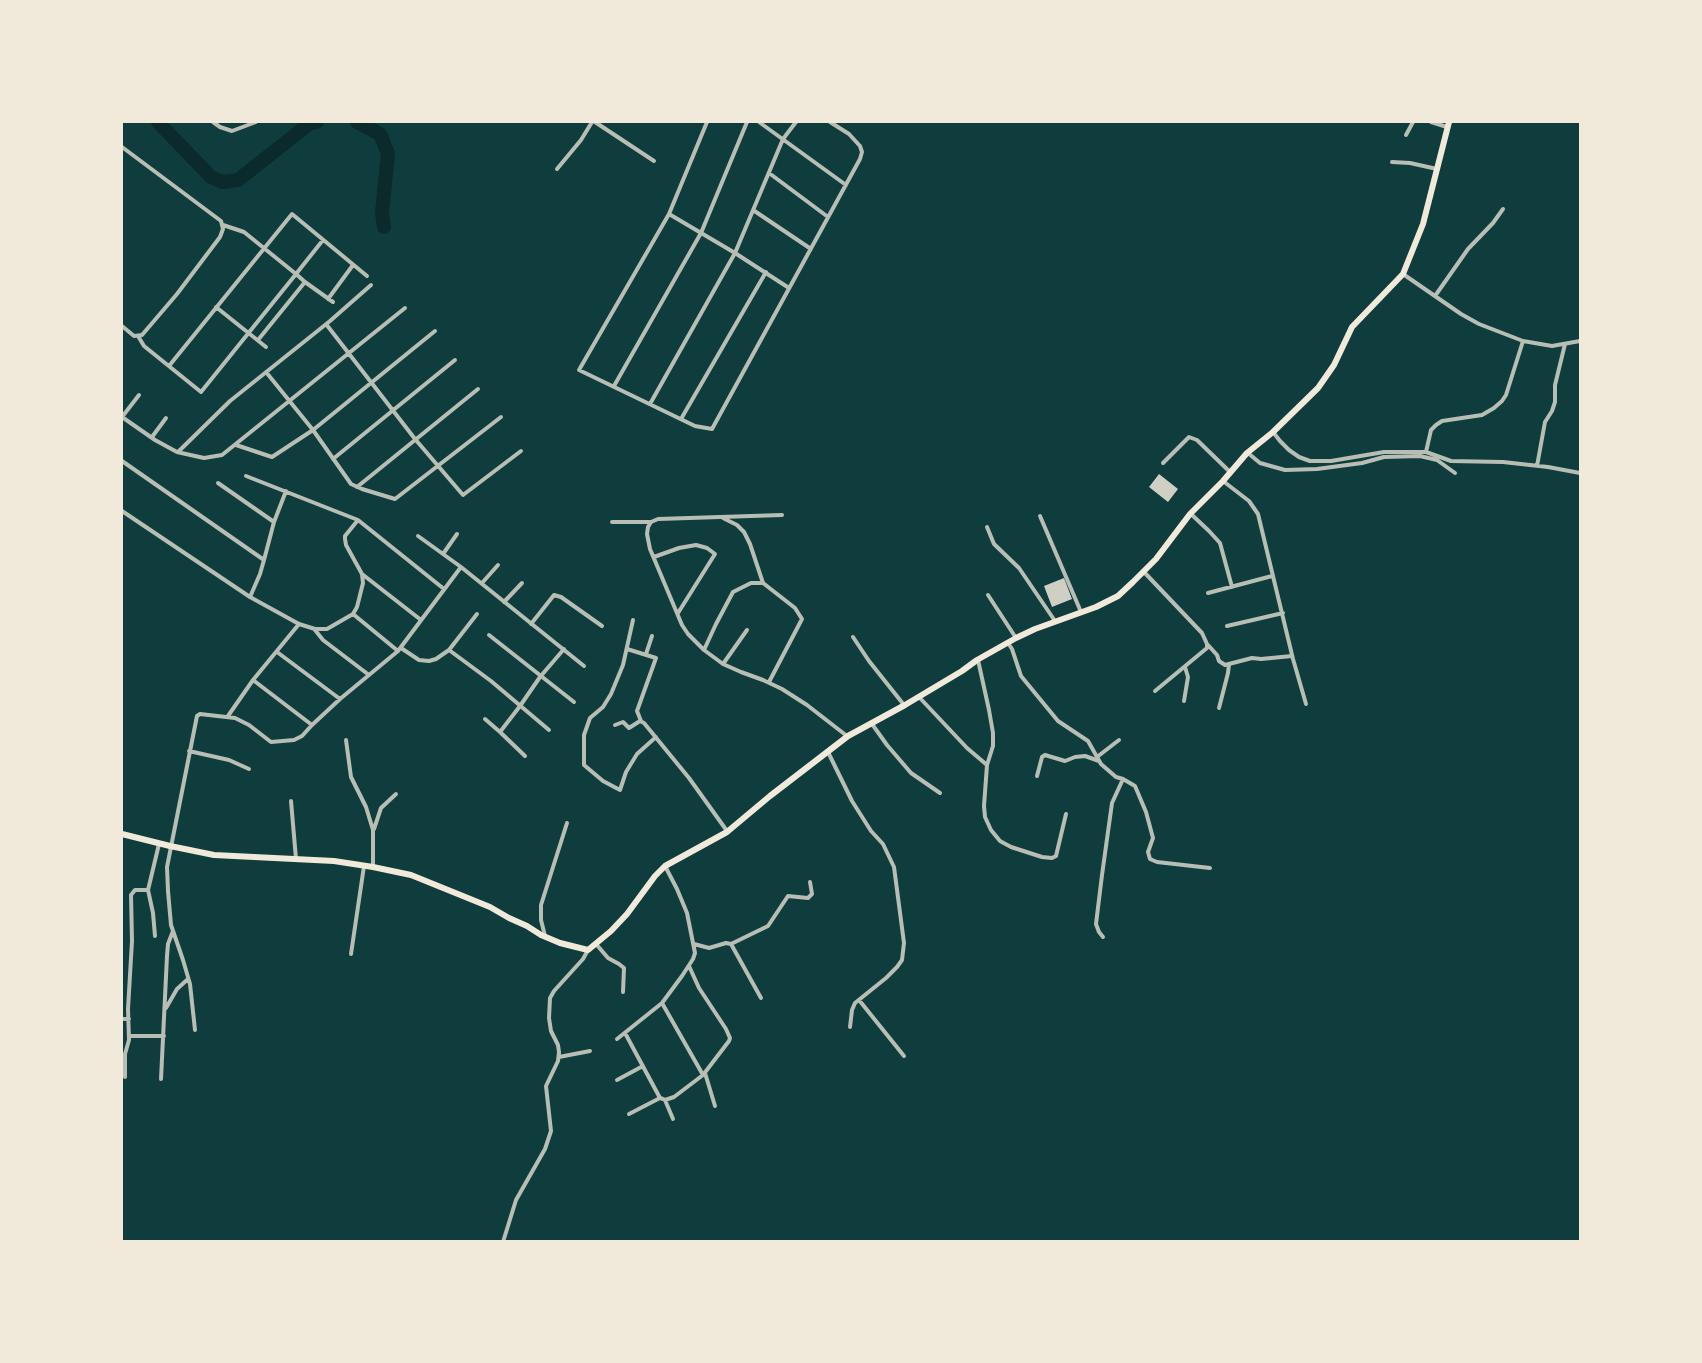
<!DOCTYPE html>
<style>
body{margin:0}
#map{position:relative;width:1702px;height:1363px;overflow:hidden;background:#0f3d3e;font-family:Karla,sans-serif}
canvas{display:block}
.frame{position:absolute;inset:0;border:123px solid #f1e9da;pointer-events:none}
</style>
<div id="map">
<canvas width="1702" height="1363"></canvas>
<div class="frame"></div>
</div>
<script>
const ctx = document.querySelector('canvas').getContext('2d');
ctx.lineJoin = 'round';
const shape = rows => new Path2D(rows.map(r => 'M' + r).join(''));
function trace(path, color, width, dash) { ctx.strokeStyle = color; ctx.lineWidth = width; ctx.lineCap = dash ? 'butt' : 'round'; ctx.setLineDash(dash || []); ctx.stroke(path); }
function fillPath(path, color) { ctx.fillStyle = color; ctx.fill(path, 'evenodd'); }
trace(shape([
 [158,122,211,177,222,182,238,180,309,124,317,122],
 [357,122,380,134,388,153,382,213,384,227]
]), '#0a2a2b', 14);
fillPath(shape([
 [1159,474,1178,489,1168,502,1149,487],
 [1064,578,1072,599,1052,607,1044,586]
]), '#cfcfc3');
trace(shape([
 [213,122,220,127,232,131,256,122],
 [595,122,654,161],
 [707,122,669,214,579,370,695,426,712,429,860,159,862,152,860,146,849,134,830,122],
 [759,122,846,185],
 [1431,122,1447,127],
 [1406,135,1413,122],
 [122,147,221,221,223,229,220,237,177,294,142,335,134,336,122,326],
 [1392,162,1410,163,1437,169],
 [557,169,581,140,592,122],
 [769,173,828,217],
 [753,210,811,249],
 [669,214,735,253,789,288],
 [1403,274,1461,314,1479,324,1523,341,1552,346,1580,341],
 [305,282,333,302],
 [1435,296,1468,249,1493,223,1503,209],
 [328,299,353,265],
 [216,307,266,347],
 [326,324,415,439,463,495,521,451],
 [138,336,144,346,201,392,296,274,244,232,223,225],
 [258,340,305,282,296,274,323,240],
 [169,366,292,214,367,276],
 [266,372,313,430,435,331],
 [614,386,701,233,747,122],
 [650,404,735,253,783,139,796,122],
 [122,417,155,440,177,452,204,458,222,455,405,308],
 [122,417,139,395],
 [681,419,766,272],
 [1273,432,1280,441,1289,450,1299,457,1310,461,1331,461,1384,452,1426,452,1451,461,1503,462,1548,467,1580,473],
 [152,437,166,418],
 [236,445,272,457,313,430,351,484,362,489,395,499,501,417],
 [178,452,230,401,330,321,371,285],
 [1426,452,1431,430,1436,425,1442,421,1482,415,1494,408,1502,401,1506,395,1523,341],
 [1248,453,1260,463,1285,470,1317,469,1362,463,1384,457,1420,456,1437,460,1455,473],
 [333,459,455,360],
 [122,461,264,560,260,574,250,597,299,624,253,680,228,716],
 [1163,463,1189,437,1197,440,1230,472],
 [1537,466,1545,422,1552,411,1555,402,1555,385,1565,344],
 [246,476,358,520,444,589],
 [1223,481,1249,501,1258,514,1293,659,1306,704],
 [218,483,274,522],
 [357,487,478,389],
 [122,511,250,597],
 [1191,514,1209,531,1220,543,1232,587],
 [782,515,658,519,651,522,648,527,647,534,650,549,682,625,688,634,704,650,723,664,741,672,763,680,782,689,807,705,847,736],
 [1040,516,1081,612],
 [723,518,737,525,744,532,750,544,763,583],
 [612,522,651,522],
 [987,527,994,544,1019,568,1055,621],
 [443,554,457,534],
 [654,557,679,548,696,545,707,548,715,554,678,613],
 [264,560,274,522,286,491],
 [461,567,584,666],
 [1144,572,1202,633,1207,644,1207,648,1155,691],
 [362,574,421,620],
 [482,583,498,565],
 [1208,593,1272,576],
 [988,595,1016,638],
 [504,602,522,583],
 [353,614,398,651],
 [633,620,623,665,611,694,603,707,590,718,584,735,584,765,603,781,620,790,626,772,637,754,656,737],
 [299,624,315,629,327,629,353,614,357,607,363,583,362,574,346,545,345,539,345,536,358,520],
 [531,624,554,595,561,597,602,626],
 [1227,626,1283,613],
 [315,630,323,640,369,675],
 [489,635,574,702],
 [853,637,869,661,904,705],
 [1008,643,1012,649,1021,676,1058,721,1088,741,1101,764,1116,777,1123,779,1112,803,1102,875,1096,924,1099,932,1103,937],
 [1208,645,1217,655,1219,661,1225,665,1252,658,1261,659,1292,656],
 [401,648,419,660,429,661,436,659,449,650,477,614],
 [627,649,656,658,637,711,641,721],
 [449,650,491,681,549,730],
 [704,650,716,624,733,592,751,583,763,583,795,608,802,619,769,682],
 [277,652,340,699],
 [646,654,652,636],
 [978,660,989,710,993,733,993,746,987,765,984,806,985,817,991,830,1000,841,1011,847,1042,857,1052,858,1056,856,1066,814],
 [723,664,747,630],
 [253,680,312,725],
 [919,697,967,748,987,765],
 [1184,701,1188,677,1185,667],
 [1219,708,1228,673,1229,664],
 [485,719,500,732],
 [872,724,887,745,911,773,940,793],
 [615,725,623,722,629,728,640,721,644,723,689,778,727,831],
 [346,740,351,777,366,807,373,830,373,867],
 [189,751,229,760,249,769],
 [828,752,852,801,871,831,883,844,894,867,904,943,902,960,897,967,886,978,855,1003,852,1010,850,1027],
 [525,756,500,732,520,706,540,677,564,649],
 [1097,757,1119,740],
 [1037,776,1042,757,1045,755,1065,761,1075,757,1085,756,1099,761],
 [1123,779,1135,786,1146,812,1153,838,1148,852,1150,859,1157,862,1210,868],
 [291,801,296,859],
 [374,829,381,808,396,794],
 [665,866,677,889,687,913,695,953,693,959,682,976,662,1003,703,1075],
 [148,890,153,913,155,936],
 [545,936,541,920,541,905,567,823],
 [596,944,608,958,619,964,624,968,623,992],
 [694,944,709,948,726,943,731,944,761,998],
 [731,944,768,926,788,896,808,898,812,894,810,882],
 [351,954,364,866],
 [859,1000,904,1056],
 [166,1008,177,989,188,979],
 [122,1019,129,1019],
 [195,1030,190,984,183,960,171,925,168,891,167,867,197,716,200,714,235,718,249,725,271,742,294,740,302,736,312,725,340,699,398,651,461,567,418,536],
 [625,1033,660,1098,663,1099,665,1100,674,1097,703,1075,729,1041,730,1038,726,1029,699,988,689,966],
 [129,1036,164,1036],
 [617,1039,662,1003],
 [559,1057,590,1051],
 [705,1073,715,1106],
 [125,1077,125,1054,129,1040,128,1009,132,941,131,895,135,890,148,890,159,844],
 [161,1079,167,956,168,944,173,931],
 [617,1080,643,1066],
 [665,1100,673,1119],
 [629,1114,660,1098],
 [503,1242,516,1200,545,1149,551,1131,546,1086,558,1061,559,1052,558,1045,551,1031,549,1018,550,998,554,991,583,959,588,950]
]), '#b8beb3', 4);
trace(shape([
 [122,834,170,846,214,855,334,861,373,867,411,875,490,907,509,918,527,926,541,935,560,943,588,950,611,931,627,914,655,876,665,866,727,832,770,796,848,736,905,705,962,671,977,660,1016,638,1035,629,1096,607,1118,596,1133,582,1156,559,1190,514,1223,481,1247,453,1273,432,1318,388,1334,365,1352,327,1403,274,1423,224,1449,122]
]), '#f1e9da', 6);
</script>
